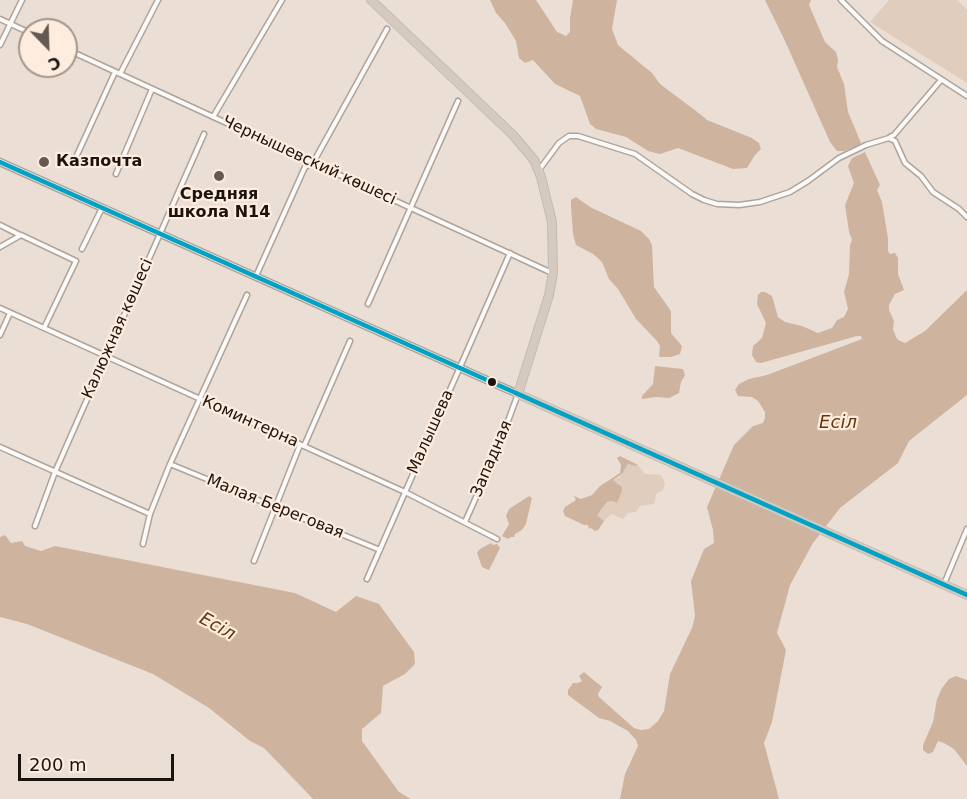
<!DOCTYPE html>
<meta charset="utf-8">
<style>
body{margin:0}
#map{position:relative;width:967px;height:799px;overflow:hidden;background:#ebdfd5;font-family:"DejaVu Sans",sans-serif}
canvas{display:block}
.north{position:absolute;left:18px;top:18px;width:60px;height:60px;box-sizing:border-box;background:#feecde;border:2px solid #a3958a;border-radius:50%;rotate:157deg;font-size:16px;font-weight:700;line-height:24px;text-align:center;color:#1b130d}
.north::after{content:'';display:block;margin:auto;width:21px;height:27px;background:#645a53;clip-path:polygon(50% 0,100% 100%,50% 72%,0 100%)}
.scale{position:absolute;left:18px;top:754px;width:156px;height:27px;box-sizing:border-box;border:3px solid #1b130d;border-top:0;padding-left:8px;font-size:18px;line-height:21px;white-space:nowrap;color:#1b130d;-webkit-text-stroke:4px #feecde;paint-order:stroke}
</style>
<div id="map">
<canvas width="967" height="799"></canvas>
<div class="north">С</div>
<div class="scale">200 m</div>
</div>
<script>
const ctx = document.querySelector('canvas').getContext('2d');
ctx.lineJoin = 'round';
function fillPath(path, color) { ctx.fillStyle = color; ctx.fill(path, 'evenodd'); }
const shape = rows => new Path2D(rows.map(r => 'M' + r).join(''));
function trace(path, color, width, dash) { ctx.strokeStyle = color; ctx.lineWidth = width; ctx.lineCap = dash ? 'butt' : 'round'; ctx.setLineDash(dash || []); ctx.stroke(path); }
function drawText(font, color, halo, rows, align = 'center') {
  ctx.font = font + ' "DejaVu Sans",sans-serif'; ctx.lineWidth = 4.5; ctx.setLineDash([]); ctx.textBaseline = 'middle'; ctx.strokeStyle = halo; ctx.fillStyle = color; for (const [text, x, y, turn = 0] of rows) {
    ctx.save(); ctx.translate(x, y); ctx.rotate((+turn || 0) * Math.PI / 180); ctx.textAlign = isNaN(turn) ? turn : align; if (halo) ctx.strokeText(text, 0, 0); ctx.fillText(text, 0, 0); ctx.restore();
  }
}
fillPath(shape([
 [889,0,957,0,967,10,967,83,870,22],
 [628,464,635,466,638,465,645,474,661,475,665,483,663,490,656,494,655,502,653,504,640,506,636,512,628,513,623,519,612,514,604,521,597,515,607,502,612,501,616,503,618,501,618,497,622,491,619,484,613,480,620,477]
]), '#e0cdbd');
fillPath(shape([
 [490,0,536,0,557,32,566,36,570,32,570,18,573,0,617,0,612,29,618,45,652,73,660,84,700,114,707,120,752,138,759,143,761,149,755,155,747,168,733,169,678,148,660,154,648,151,626,137,596,129,590,124,580,96,555,84,533,60,525,63,519,58,516,41,505,23,496,13],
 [765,0,811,0,809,5,825,42,836,52,838,60,837,67,844,84,848,112,861,143,859,145,844,151,837,151,830,142,785,41],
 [865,152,880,185,877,190,882,202,888,238,888,251,890,254,895,253,898,258,898,274,904,290,895,294,889,305,889,310,894,321,893,329,896,337,898,340,905,343,925,331,967,290,967,395,909,441,898,463,840,508,813,543,790,585,777,633,786,650,772,722,764,743,779,799,620,799,625,774,638,746,636,740,628,731,610,721,599,718,568,695,568,690,573,683,578,683,582,681,579,676,584,672,602,687,598,694,599,697,634,728,641,730,649,729,658,721,664,711,670,674,692,628,695,616,691,581,704,549,714,543,713,530,707,507,734,445,753,426,763,423,765,418,765,412,758,401,752,397,738,396,735,390,739,384,749,379,767,375,862,339,861,336,857,336,761,363,756,362,752,355,753,346,762,338,766,323,757,304,758,295,761,292,765,292,772,296,778,317,785,322,802,326,818,333,832,328,837,320,844,317,848,309,844,292,849,274,850,245,852,240,849,232,845,205,854,183,848,166,852,158],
 [576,197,590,207,641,231,649,239,652,245,654,287,671,311,671,333,682,346,680,354,671,357,659,357,660,346,657,341,636,319,618,289,609,279,602,262,593,254,576,245,573,234,571,207,571,200],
 [655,366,683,369,685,375,681,382,679,393,669,398,656,397,642,399,642,396,653,384],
 [620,456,638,465,635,466,628,464,622,474,613,480,622,487,622,491,617,503,612,501,607,502,597,515,604,521,598,530,595,531,591,528,589,529,588,525,584,525,565,516,563,511,565,507,576,500,574,496,581,499,592,495,600,486,620,473,621,465,617,458],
 [529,496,532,498,526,524,522,530,515,534,514,537,511,537,508,539,502,536,509,524,506,516,509,509],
 [5,535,11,543,22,541,25,546,41,551,55,546,295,593,336,612,356,596,379,604,414,652,415,664,405,674,383,686,381,713,362,729,362,741,399,792,411,799,313,799,264,748,250,741,209,708,153,674,27,624,0,617,0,537],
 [491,543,493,545,497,544,500,548,489,570,482,567,477,553,480,549],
 [956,676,967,680,967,766,954,749,944,743,938,741,933,752,928,754,923,750,923,745,933,722,937,699,942,688,949,679]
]), '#ceb49e');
const street = shape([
 [841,0,882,41,967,96],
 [0,19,30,33],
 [0,45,22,0],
 [66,49,552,273],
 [120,74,158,0],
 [213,117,282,0],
 [890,137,894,135,941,80],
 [77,155,115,72],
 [539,170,559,143,569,136,578,136,635,154,692,194,704,200,717,204,739,205,760,202,790,192,808,181,839,158,866,145,889,138,895,141,905,163,921,176,933,192,959,209,967,217],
 [116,174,152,89],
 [0,225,20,235],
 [0,247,21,235,76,261,44,328],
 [82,249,102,208],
 [256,276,305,167,313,163,387,29],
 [368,304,458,101],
 [0,308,405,492,497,539],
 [0,335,10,313],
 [304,446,350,341],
 [0,447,150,514],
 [170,464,380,550],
 [465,522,498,448,518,394],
 [35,526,55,472,204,134],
 [143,544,150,514,170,464,247,295],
 [254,561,300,445],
 [367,579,510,253],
 [944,584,967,529]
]);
const secondary = shape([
 [0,162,518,394]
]);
const highway = shape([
 [371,0,513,135,534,160,541,177,552,222,553,273,549,295,518,394,967,595]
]);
trace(street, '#ada49c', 7);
trace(secondary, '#ada49c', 9);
trace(highway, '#c1bcb6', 10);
trace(street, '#fcfaf9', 4);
trace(secondary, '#f0ece8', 6);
trace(highway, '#d6cabf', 8);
trace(shape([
 [0,162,967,595]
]), '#01a2c4', 4.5);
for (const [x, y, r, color] of [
 [44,162,6,"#645a53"],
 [219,176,6,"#645a53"],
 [492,382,5,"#1b130d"]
]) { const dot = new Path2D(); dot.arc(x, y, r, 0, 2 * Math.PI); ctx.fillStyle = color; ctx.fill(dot); trace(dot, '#feecde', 2); }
drawText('16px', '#1b130d', '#feecde', [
 ["Чернышевский көшесі",309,161,25],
 ["Калюжная көшесі",118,329,-66],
 ["Коминтерна",250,422,24],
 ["Малышева",431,432,-66],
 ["Западная",492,459,-67],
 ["Малая Береговая",275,507,22]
]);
drawText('bold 16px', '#1b130d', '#feecde', [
 ["Казпочта",56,162],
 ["Средняя",219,195,"center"],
 ["школа N14",219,213,"center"]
], 'left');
drawText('italic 18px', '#633709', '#feecde', [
 ["Есіл",838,423],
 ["Есіл",217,627,29]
]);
</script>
